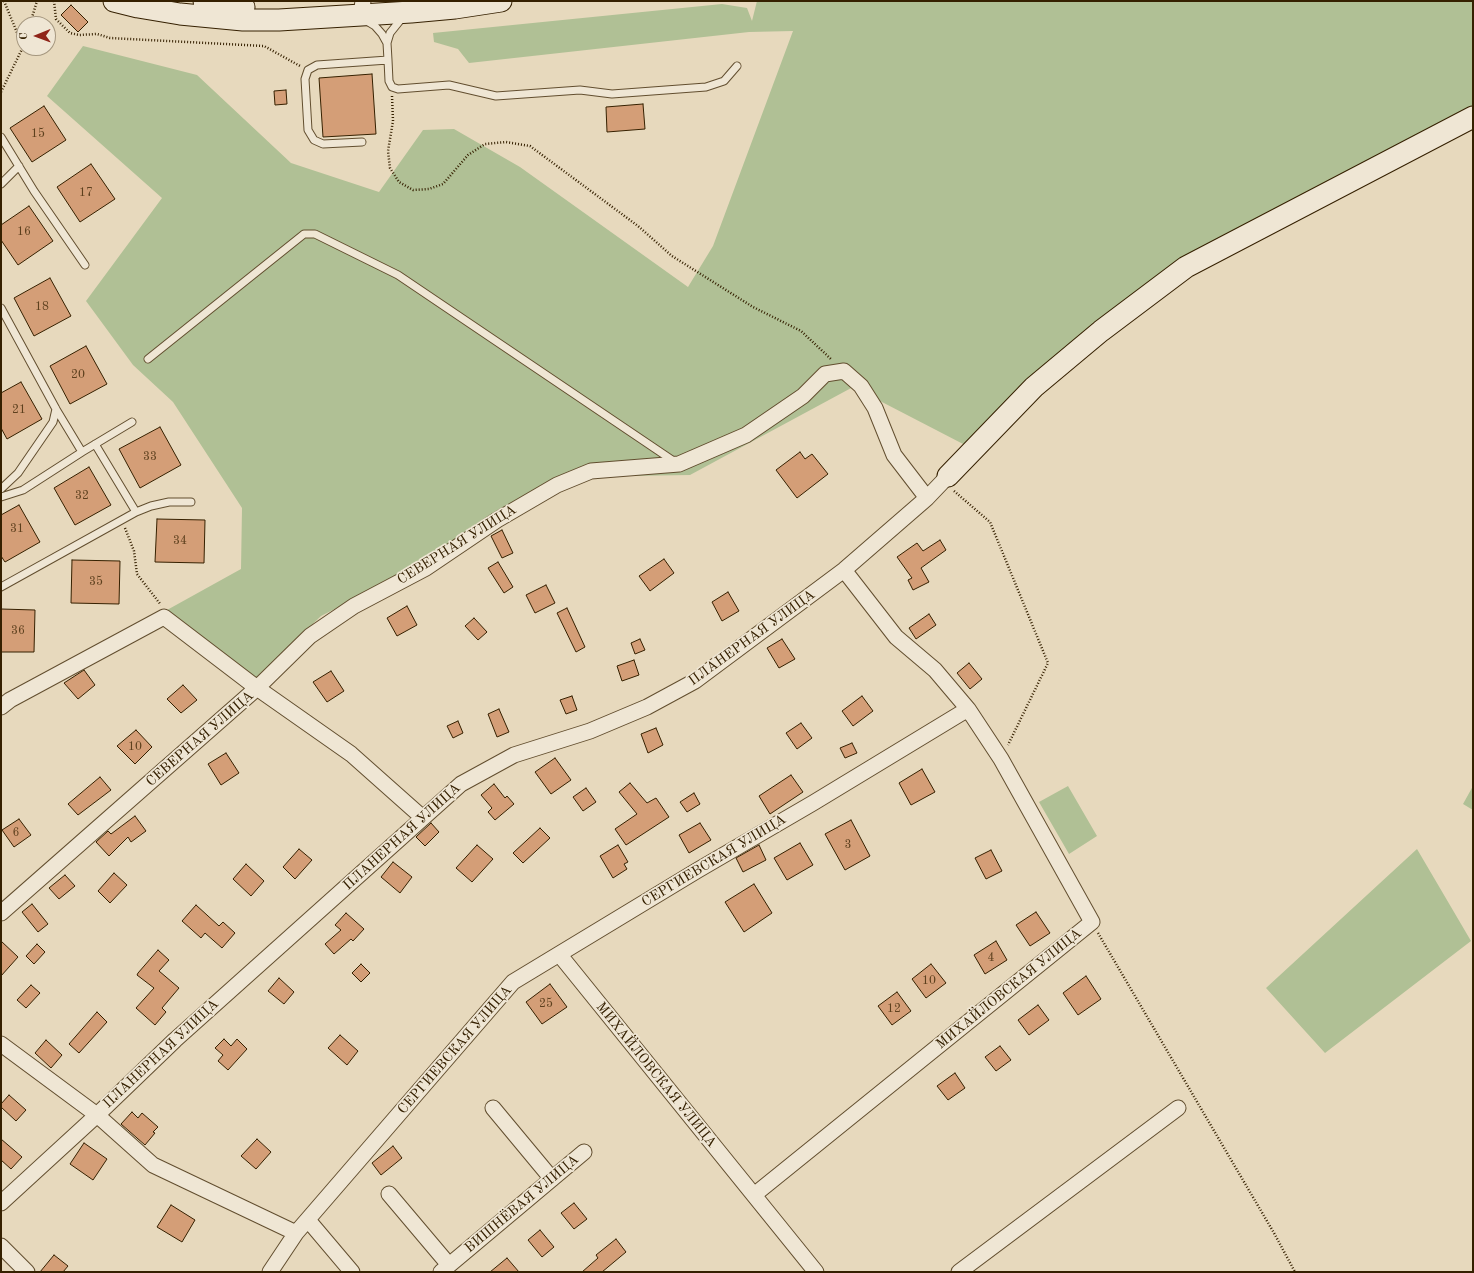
<!DOCTYPE html>
<meta charset="utf-8">
<style>
body{margin:0}
#map{position:relative;width:1474px;height:1273px;overflow:hidden;background:#e7d9bd;font-family:"Old Standard TT",serif}
canvas{display:block}
.frame{position:absolute;inset:0;border:2px solid #352000;pointer-events:none}
.north{position:absolute;left:16px;top:16px;width:40px;height:40px;box-sizing:border-box;background:#efe6d4;border:1px solid #a5977f;border-radius:50%;rotate:269deg;font-size:11px;font-weight:700;line-height:16px;text-align:center;color:#352000}
.north::after{content:'';display:block;margin:auto;width:14px;height:18px;background:#8f2418;clip-path:polygon(50% 0,100% 100%,50% 72%,0 100%)}
</style>
<div id="map">
<canvas width="1474" height="1273"></canvas>
<div class="frame"></div>
<div class="north">С</div>
</div>
<script>
const ctx = document.querySelector('canvas').getContext('2d');
ctx.lineJoin = 'round';
function fillPath(path, color) { ctx.fillStyle = color; ctx.fill(path, 'evenodd'); }
const shape = rows => new Path2D(rows.map(r => 'M' + r).join(''));
function trace(path, color, width, dash) { ctx.strokeStyle = color; ctx.lineWidth = width; ctx.lineCap = dash ? 'butt' : 'round'; ctx.setLineDash(dash || []); ctx.stroke(path); }
function drawText(font, color, halo, rows, align = 'center') {
  ctx.font = font + ' "Old Standard TT",serif'; ctx.lineWidth = 3.5; ctx.setLineDash([]); ctx.textBaseline = 'middle'; ctx.strokeStyle = halo; ctx.fillStyle = color; for (const [text, x, y, turn = 0] of rows) {
    ctx.save(); ctx.translate(x, y); ctx.rotate((+turn || 0) * Math.PI / 180); ctx.textAlign = isNaN(turn) ? turn : align; if (halo) ctx.strokeText(text, 0, 0); ctx.fillText(text, 0, 0); ctx.restore();
  }
}
fillPath(shape([
 [757,1,1473,1,1473,108,1227,234,965,445,853,387,690,475,627,476,626,463,593,466,419,566,321,616,255,680,173,621,167,610,241,569,242,508,173,402,133,365,86,301,162,198,47,96,83,46,197,75,291,163,379,192,423,130,454,129,520,167,688,287,713,246,793,31,749,32,469,63,458,49,434,42,433,33,722,4,747,8,752,21],
 [1068,786,1097,836,1069,854,1039,802],
 [1473,786,1473,810,1463,804],
 [1417,849,1471,941,1325,1053,1266,988]
]), '#b0c095');
const building = shape([
 [71,5,88,22,78,32,61,15,71,5],
 [372,74,376,134,323,137,319,78,372,74],
 [286,90,287,104,275,105,274,91,286,90],
 [643,104,645,129,607,132,606,107,643,104],
 [44,106,66,140,32,162,10,128,44,106],
 [91,164,115,199,80,222,57,187,91,164],
 [29,206,53,241,18,265,1,240,1,225,29,206],
 [50,278,71,316,34,336,14,298,50,278],
 [86,346,107,384,70,404,50,366,86,346],
 [21,382,42,419,7,439,1,428,1,393,21,382],
 [160,427,181,465,140,488,119,449,160,427],
 [800,452,805,459,812,454,828,474,797,498,776,470,800,452],
 [89,467,111,505,75,525,54,488,89,467],
 [19,505,40,542,5,562,1,556,1,515,19,505],
 [157,519,205,520,204,563,155,562,157,519],
 [502,530,513,553,502,558,491,536,502,530],
 [940,540,946,550,921,568,929,582,913,590,908,580,912,578,897,557,917,543,923,551,940,540],
 [664,559,674,573,650,591,639,576,664,559],
 [72,560,120,561,119,604,71,603,72,560],
 [498,562,513,587,504,593,488,568,498,562],
 [546,585,555,603,535,613,526,595,546,585],
 [728,592,739,611,722,621,712,602,728,592],
 [407,606,417,625,397,636,387,618,407,606],
 [567,608,585,647,576,652,557,613,567,608],
 [1,609,35,610,34,652,1,652,1,609],
 [929,614,936,625,916,639,909,628,929,614],
 [474,618,487,632,478,640,465,626,474,618],
 [640,639,645,650,635,654,631,643,640,639],
 [782,639,795,659,779,668,767,648,782,639],
 [634,660,639,675,622,681,617,666,634,660],
 [969,663,982,679,970,689,957,673,969,663],
 [84,670,95,685,78,699,64,683,84,670],
 [331,671,344,691,327,702,313,682,331,671],
 [183,685,197,700,181,713,167,699,183,685],
 [572,696,577,710,566,714,560,700,572,696],
 [862,696,873,711,853,726,842,711,862,696],
 [499,709,509,732,497,737,488,714,499,709],
 [458,721,463,733,453,738,447,726,458,721],
 [801,723,812,738,797,749,786,733,801,723],
 [656,728,663,745,648,753,641,734,656,728],
 [136,730,152,747,135,764,117,746,136,730],
 [852,743,857,753,845,758,840,748,852,743],
 [226,753,239,773,221,785,208,764,226,753],
 [555,758,571,780,551,794,535,772,555,758],
 [922,769,935,792,911,805,899,783,922,769],
 [791,775,803,792,770,814,759,796,791,775],
 [100,777,111,790,78,815,68,804,100,777],
 [630,783,647,803,656,798,669,817,626,845,615,829,637,814,619,792,630,783],
 [494,784,505,798,507,796,514,804,495,820,488,812,492,808,481,795,494,784],
 [586,788,596,802,583,811,573,797,586,788],
 [694,793,700,804,687,812,680,802,694,793],
 [135,816,146,831,131,842,128,837,109,856,96,842,108,831,111,834,135,816],
 [19,819,31,835,14,847,2,830,19,819],
 [851,820,870,856,845,870,825,834,851,820],
 [431,823,439,832,425,846,416,837,431,823],
 [700,823,711,840,689,853,679,835,700,823],
 [540,828,550,838,523,863,513,853,540,828],
 [800,843,813,865,787,880,774,858,800,843],
 [477,845,493,859,472,882,456,868,477,845],
 [618,845,628,862,624,864,627,869,613,878,600,856,618,845],
 [759,845,766,860,743,872,736,858,759,845],
 [299,849,312,860,295,879,283,867,299,849],
 [991,850,1002,871,986,879,975,858,991,850],
 [393,862,412,877,400,893,381,877,393,862],
 [246,864,264,881,251,896,233,879,246,864],
 [114,873,127,885,110,903,98,891,114,873],
 [65,875,75,886,59,899,49,888,65,875],
 [754,884,772,913,744,932,725,902,754,884],
 [32,904,48,924,38,932,22,912,32,904],
 [196,905,219,926,223,922,235,933,222,948,205,933,201,938,182,921,196,905],
 [1036,912,1050,933,1030,946,1016,925,1036,912],
 [346,913,364,929,353,941,351,939,334,954,325,944,341,930,335,925,346,913],
 [1,941,18,957,1,976,1,941],
 [996,941,1007,960,985,974,974,955,996,941],
 [37,944,45,952,34,964,26,956,37,944],
 [158,950,169,960,159,971,179,988,162,1008,166,1012,155,1025,136,1008,154,988,137,975,138,973,158,950],
 [361,964,370,973,361,982,352,973,361,964],
 [931,964,946,983,926,998,912,979,931,964],
 [1086,976,1101,999,1078,1015,1063,993,1086,976],
 [279,978,294,992,284,1004,268,991,279,978],
 [550,984,567,1007,542,1024,526,1002,550,984],
 [31,985,40,993,26,1008,17,1000,31,985],
 [897,992,911,1011,892,1025,878,1006,897,992],
 [1038,1005,1049,1020,1029,1035,1018,1020,1038,1005],
 [97,1012,107,1022,79,1053,69,1044,97,1012],
 [340,1035,358,1051,347,1065,328,1048,340,1035],
 [224,1039,231,1046,237,1039,247,1049,228,1070,218,1061,223,1055,215,1048,224,1039],
 [46,1040,62,1055,51,1068,35,1053,46,1040],
 [1000,1046,1011,1060,996,1071,985,1057,1000,1046],
 [955,1073,965,1088,948,1100,937,1086,955,1073],
 [9,1095,26,1110,16,1121,1,1107,1,1104,9,1095],
 [132,1112,138,1118,142,1113,158,1127,153,1132,155,1133,145,1145,121,1124,132,1112],
 [1,1139,22,1157,11,1169,1,1160,1,1139],
 [257,1139,271,1152,256,1169,241,1156,257,1139],
 [84,1143,107,1159,93,1180,70,1164,84,1143],
 [393,1146,402,1158,381,1175,372,1163,393,1146],
 [574,1203,587,1219,574,1229,561,1213,574,1203],
 [171,1205,195,1220,182,1242,157,1227,171,1205],
 [540,1230,554,1247,542,1257,528,1240,540,1230],
 [616,1239,626,1252,602,1272,582,1272,598,1258,596,1255,616,1239],
 [54,1255,68,1266,63,1272,40,1272,54,1255],
 [507,1258,519,1272,490,1272,507,1258]
]);
fillPath(building, '#d49e77');
trace(building, '#352000', 1);
const lane = shape([
 [365,20,375,26,382,34,387,43],
 [388,60,389,81,392,87,398,89,449,85,496,96,580,90,612,94,706,87,724,81,737,66],
 [1,137,34,191,85,265],
 [362,142,323,144,314,140,308,130,305,79,308,70,317,65,388,60,387,43,390,33,402,18],
 [1,184,19,166],
 [1,308,56,409,82,452],
 [148,359,304,234,315,234,398,275,675,462],
 [95,444,136,512],
 [1,489,18,473,53,422,56,409],
 [1,497,23,490,82,452,132,422],
 [1,587,136,512,151,506,169,502,191,502]
]);
const street = shape([
 [361,15,363,1],
 [1,707,10,700,164,617,257,688,351,754,423,818],
 [1,913,257,688,310,636,354,606,426,568,497,520,557,485,591,471,679,464,746,435,803,396,825,374,844,371,861,386,875,408,894,455,927,498],
 [559,954,816,1272],
 [1,1044,97,1115,153,1165,296,1233,513,982,698,870,813,803,968,709],
 [493,1108,552,1179],
 [389,1194,449,1265],
 [754,1195,1092,922,1001,759,968,709,935,670,896,637,844,570],
 [1,1203,97,1115,175,1040,461,784,514,755,590,731,647,707,695,681,844,570,927,498,948,476],
 [308,1220,352,1272],
 [1,1246,27,1272],
 [270,1272,296,1233],
 [441,1272,584,1152],
 [959,1272,1178,1108]
]);
const secondary = shape([
 [114,1,138,7,180,14,243,20,279,20,411,12,455,8,501,1],
 [204,1,244,7],
 [948,476,1034,387,1101,331,1186,267,1473,117]
]);
trace(lane, '#624e2f', 9);
trace(street, '#624e2f', 17);
trace(secondary, '#352000', 23);
trace(shape([
 [4,1,23,47],
 [54,1,56,19,70,33,79,35,97,34,110,38,264,46,300,66],
 [30,24,37,1],
 [1,92,24,45],
 [392,96,393,121,388,151,390,168,399,182,413,190,429,189,443,184,468,155,485,144,506,142,530,146,638,226,672,256,753,307,801,331,832,360],
 [954,491,990,522,1048,663,1008,745],
 [125,528,134,551,137,574,161,605],
 [1098,933,1274,1233,1295,1272]
]), '#352000', 2.5, [1, 2]);
trace(lane, '#efe6d4', 7);
trace(street, '#efe6d4', 15);
trace(secondary, '#efe6d4', 21);
drawText('12px', '#5d401e', null, [
 ["15",38,134],
 ["17",86,193],
 ["16",24,232],
 ["18",42,307],
 ["20",78,375],
 ["21",19,410],
 ["33",150,457],
 ["32",82,496],
 ["31",17,529],
 ["34",180,541],
 ["35",96,582],
 ["36",18,631],
 ["10",135,747],
 ["6",16,833],
 ["3",848,845],
 ["4",991,958],
 ["10",929,981],
 ["25",546,1004],
 ["12",894,1009]
]);
drawText('14px', '#352000', '#efe6d4', [
 ["СЕВЕРНАЯ УЛИЦА",457,545,-32],
 ["ПЛАНЕРНАЯ УЛИЦА",752,638,-36],
 ["СЕВЕРНАЯ УЛИЦА",200,739,-41],
 ["ПЛАНЕРНАЯ УЛИЦА",402,837,-42],
 ["СЕРГИЕВСКАЯ УЛИЦА",714,861,-31],
 ["МИХАЙЛОВСКАЯ УЛИЦА",1009,989,-39],
 ["СЕРГИЕВСКАЯ УЛИЦА",455,1050,-49],
 ["ПЛАНЕРНАЯ УЛИЦА",161,1054,-43],
 ["МИХАЙЛОВСКАЯ УЛИЦА",656,1075,51],
 ["ВИШНЁВАЯ УЛИЦА",522,1204,-40]
]);
</script>
